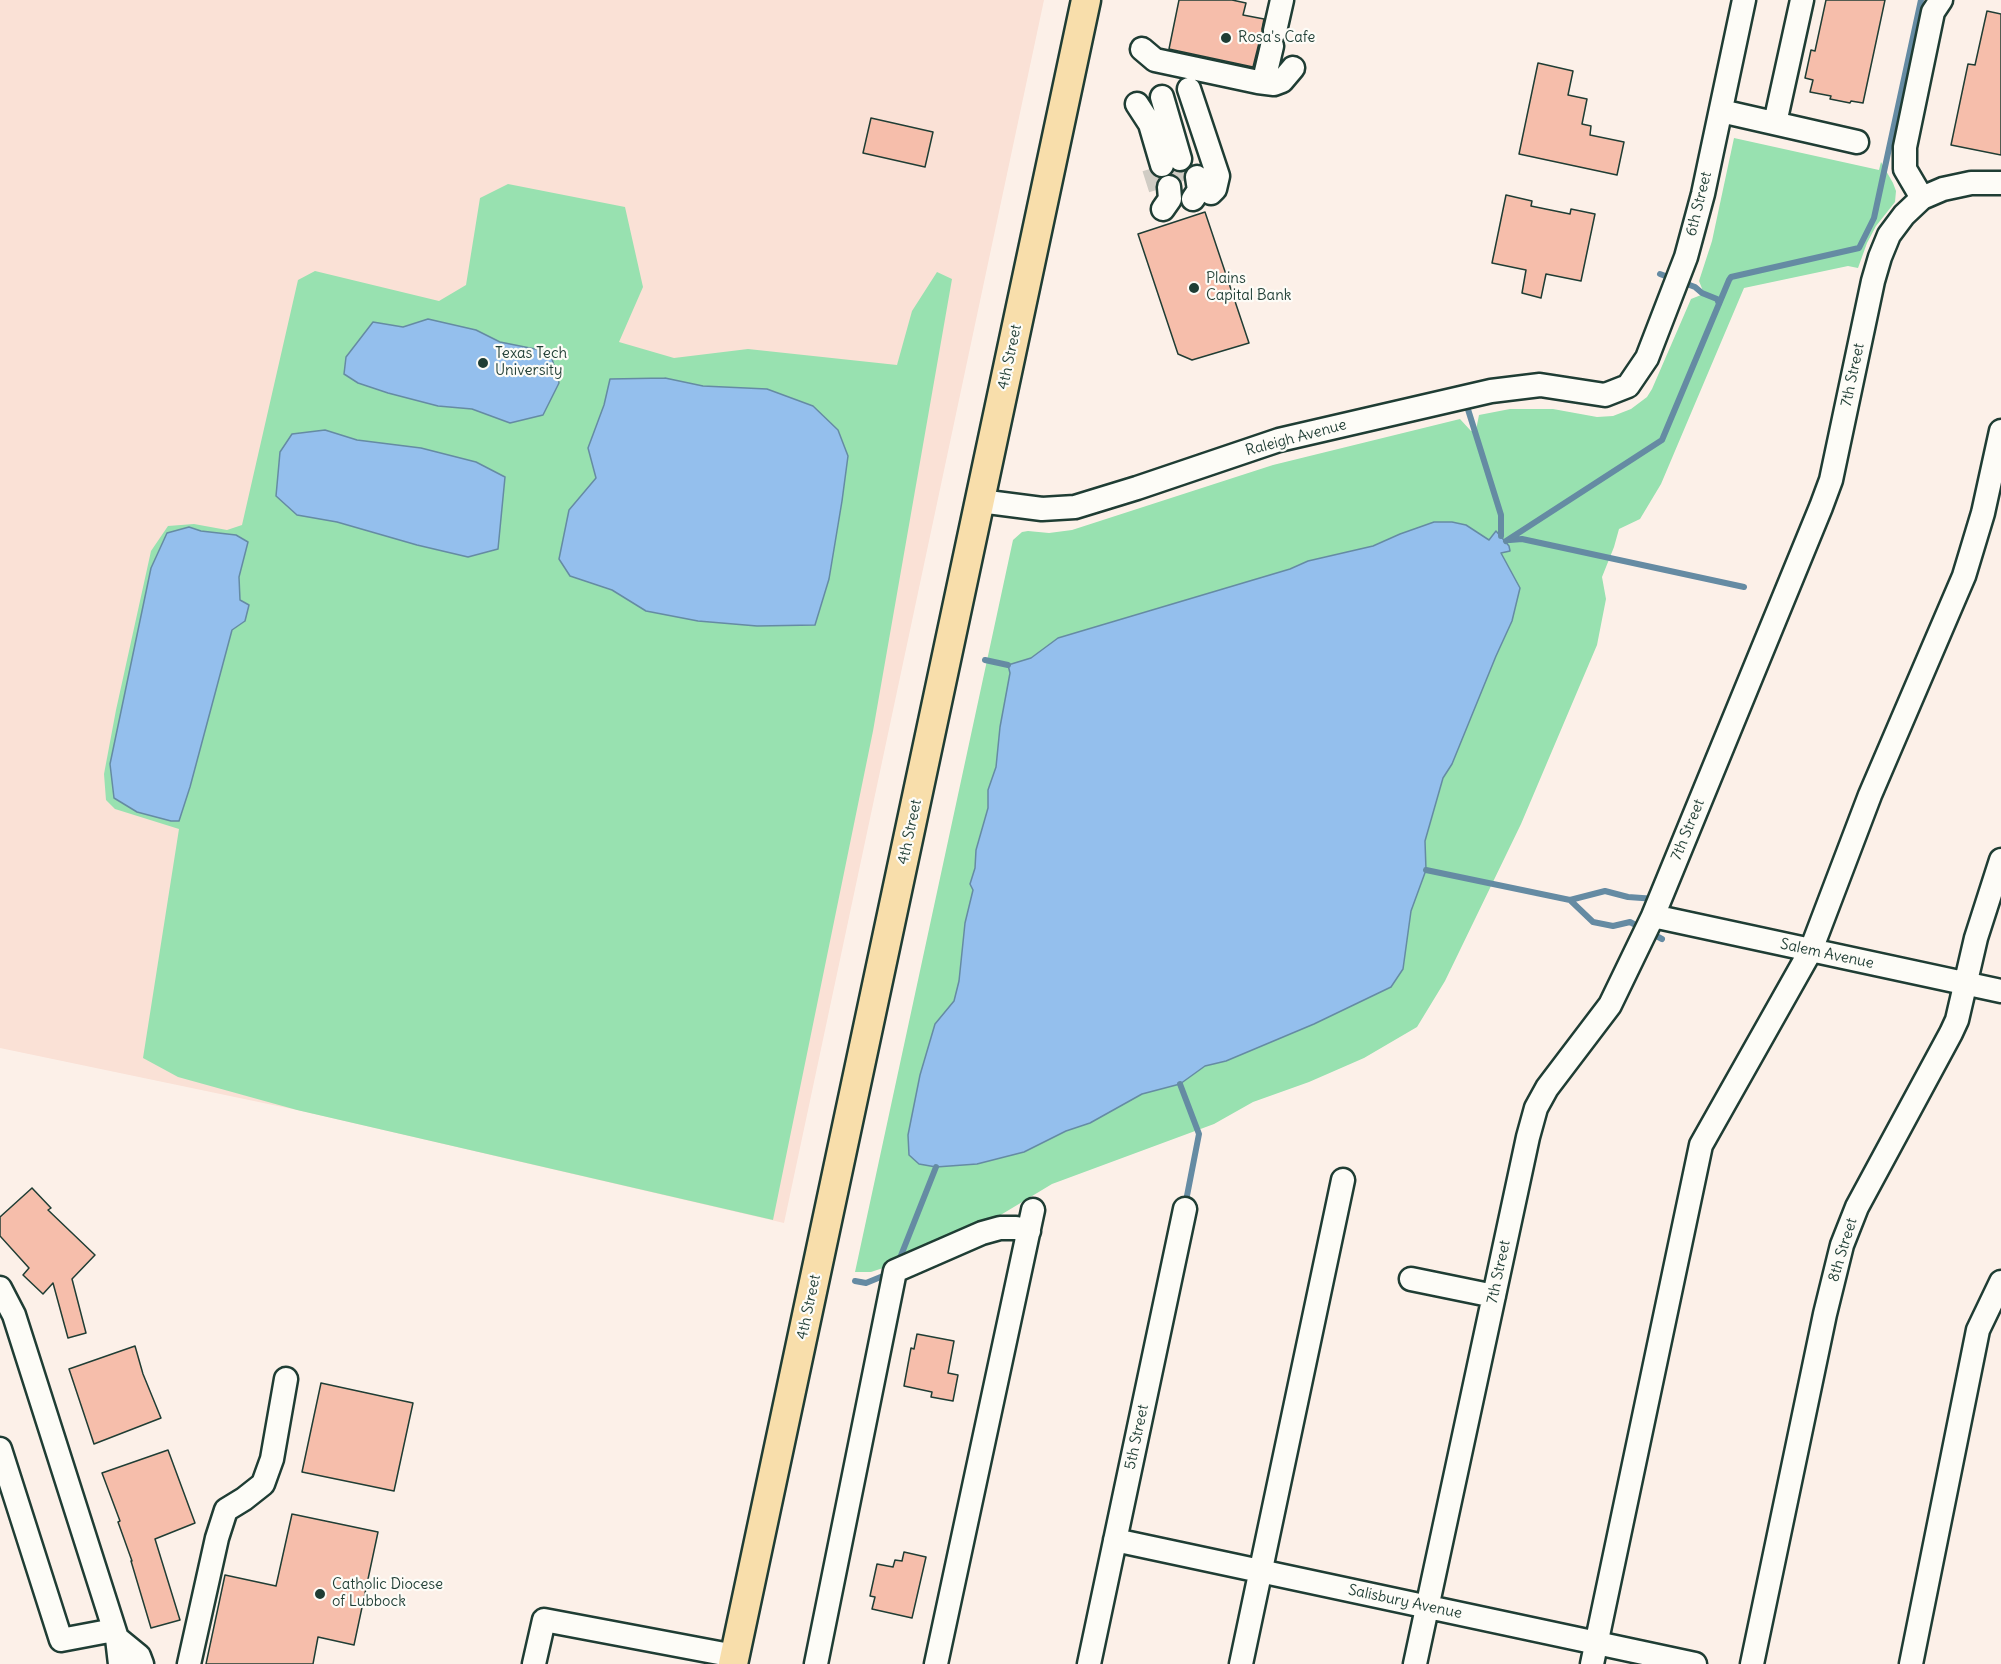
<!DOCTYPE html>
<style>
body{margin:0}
canvas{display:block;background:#fcf0e8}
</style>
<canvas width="2001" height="1664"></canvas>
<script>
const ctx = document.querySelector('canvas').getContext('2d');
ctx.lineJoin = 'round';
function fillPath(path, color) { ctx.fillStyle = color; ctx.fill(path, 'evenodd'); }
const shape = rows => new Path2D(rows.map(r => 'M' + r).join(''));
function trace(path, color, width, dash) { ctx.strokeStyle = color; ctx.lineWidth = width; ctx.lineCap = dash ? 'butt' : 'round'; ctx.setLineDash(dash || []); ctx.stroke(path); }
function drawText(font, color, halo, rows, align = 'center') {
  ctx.font = font + ' Delius,sans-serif'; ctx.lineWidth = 4.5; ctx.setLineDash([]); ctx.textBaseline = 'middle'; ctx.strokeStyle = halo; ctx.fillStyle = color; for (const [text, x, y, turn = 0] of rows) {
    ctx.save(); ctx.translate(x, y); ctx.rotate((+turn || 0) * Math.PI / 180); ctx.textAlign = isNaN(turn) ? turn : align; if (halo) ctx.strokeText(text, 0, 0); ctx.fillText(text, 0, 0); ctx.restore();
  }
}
fillPath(shape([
 [0,0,1044,0,784,1223,297,1110,0,1048]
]), '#fae1d6');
fillPath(shape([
 [1734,138,1879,170,1881,162,1893,183,1896,191,1895,202,1876,226,1867,243,1858,268,1848,266,1744,288,1661,484,1640,519,1619,529,1614,547,1602,577,1606,599,1597,645,1521,824,1445,981,1417,1027,1364,1058,1309,1082,1253,1102,1214,1124,1052,1184,984,1225,928,1253,871,1272,855,1272,1013,540,1022,532,1028,531,1049,533,1072,530,1273,465,1460,419,1471,431,1476,430,1479,415,1510,409,1553,409,1597,417,1613,416,1631,409,1647,397,1652,389,1691,299,1701,295,1703,291,1699,281,1712,241],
 [508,184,625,207,643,287,619,342,674,358,748,349,897,365,912,311,937,272,952,279,873,731,773,1220,297,1110,178,1077,143,1058,179,829,115,809,106,800,104,774,116,710,151,551,168,526,194,524,227,530,242,525,298,280,315,271,439,301,466,285,480,198]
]), '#98e1b0');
const water = shape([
 [428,319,476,330,500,342,550,352,559,383,543,415,510,423,472,409,438,406,388,393,358,383,344,374,346,357,373,322,403,327,428,319],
 [665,378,703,386,767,389,813,406,838,430,848,456,842,501,829,579,815,625,757,626,698,621,646,611,612,590,570,576,559,559,569,510,596,478,588,448,604,405,610,379,665,378],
 [325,430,357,440,421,448,476,462,505,477,498,549,468,557,417,545,337,522,297,515,276,496,280,452,292,434,325,430],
 [1434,522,1452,522,1466,525,1489,540,1496,531,1509,546,1510,551,1501,553,1520,588,1512,621,1496,656,1452,764,1443,778,1425,841,1426,870,1411,911,1403,969,1391,987,1314,1024,1226,1061,1205,1066,1180,1084,1142,1094,1090,1123,1066,1131,1024,1152,977,1164,936,1167,919,1164,909,1155,908,1135,920,1075,935,1024,954,1001,959,981,965,923,973,890,970,884,975,868,976,850,988,808,988,790,996,767,1000,727,1010,673,1008,665,1031,658,1058,638,1290,569,1308,561,1373,546,1400,534,1434,522],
 [189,527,201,531,236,535,248,542,239,577,240,600,249,605,245,621,232,630,190,787,179,821,171,821,137,812,114,798,110,764,151,568,167,533,189,527]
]);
fillPath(water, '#94bfed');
trace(water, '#658ba3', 1.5);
trace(shape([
 [1660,274,1695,287,1702,293,1717,299,1719,304],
 [1466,403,1501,515,1501,536],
 [1510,540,1522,539,1744,587],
 [1506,541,1662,440,1729,280,1731,277,1859,248,1874,218,1921,0],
 [985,660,1008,665],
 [1426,870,1570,900,1593,922,1613,926,1630,922,1662,939],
 [1570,900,1605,891,1628,897,1656,899],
 [1180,1084,1199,1134,1185,1206],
 [898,1263,936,1167],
 [855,1281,866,1283,888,1274]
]), '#658ba3', 6);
const building = shape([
 [1179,0,1232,0,1246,3,1243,15,1264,19,1262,29,1263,36,1259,43,1253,67,1169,49,1179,0],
 [1826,0,1885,0,1863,103,1851,101,1850,103,1830,99,1831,96,1810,92,1813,80,1805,78,1811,50,1815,51,1826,0],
 [1987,11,2001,14,2001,155,1951,145,1968,64,1975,65,1987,11],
 [1538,63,1573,71,1568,95,1587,99,1582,124,1591,126,1590,135,1624,142,1617,175,1519,154,1538,63],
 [871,118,933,132,925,167,863,153,871,118],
 [1506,195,1532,201,1531,206,1570,214,1571,209,1595,214,1581,281,1546,274,1541,298,1522,293,1526,270,1492,263,1506,195],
 [1205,212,1249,343,1192,360,1178,354,1138,234,1205,212],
 [32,1188,51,1208,48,1210,95,1255,72,1279,86,1333,68,1338,53,1283,43,1294,23,1275,29,1268,0,1236,0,1217,32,1188],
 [917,1334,954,1341,948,1373,958,1375,953,1401,931,1397,932,1392,904,1386,911,1348,914,1349,917,1334],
 [135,1346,143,1374,161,1418,94,1444,69,1369,135,1346],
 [321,1383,413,1403,394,1491,302,1472,321,1383],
 [168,1450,195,1523,155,1539,180,1620,151,1628,131,1561,132,1561,118,1522,120,1521,102,1473,168,1450],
 [292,1514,378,1532,354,1645,318,1637,313,1664,206,1664,225,1575,276,1586,292,1514],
 [904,1552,926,1557,912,1618,872,1609,875,1597,870,1596,877,1564,893,1567,895,1560,902,1561,904,1552]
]);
fillPath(building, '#f6beab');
trace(building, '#1f3d34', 1.5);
trace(shape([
 [1180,159,1187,181],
 [1153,168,1160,190]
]), '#d0ccc4', 22, [22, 11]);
const minor = shape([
 [1275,31,1282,0],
 [1142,49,1155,60,1258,82,1264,80,1272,46],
 [1258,82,1274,84,1282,81,1293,68],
 [1189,89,1218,176,1215,189,1211,193],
 [1162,97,1180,159],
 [1137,104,1150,124,1162,165],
 [1721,111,1857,142],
 [1775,123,1802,0],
 [1922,198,1943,189,1971,183,2001,183],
 [1193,199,1199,190,1197,177],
 [1163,209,1170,199,1169,187],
 [980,501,1042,509,1075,507,1137,488,1279,440,1491,391,1540,385,1605,395,1628,386,1647,358,1686,257,1703,194,1744,0],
 [1653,916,2001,991],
 [1411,1279,1494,1296],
 [0,1288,14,1315,117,1638,120,1664],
 [0,1449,61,1640,114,1630],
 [1115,1540,1695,1664],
 [117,1638,139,1656,142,1664],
 [189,1664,217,1538,226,1510,244,1499,263,1484,272,1459,286,1379],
 [534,1664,544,1620,735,1656],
 [816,1664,895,1271,982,1233,1000,1228,1016,1228,1029,1231],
 [936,1664,1033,1210],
 [1089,1664,1185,1209],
 [1241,1664,1343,1180],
 [1415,1664,1528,1137,1536,1108,1547,1088,1610,1005,1653,916,1821,507,1831,480,1873,281,1880,257,1889,235,1904,215,1922,198,1905,169,1905,147,1933,12,1941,0],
 [1592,1664,1701,1145,1811,950,1870,795,1964,576,1983,513,2001,431],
 [1752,1664,1825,1314,1842,1245,1857,1207,1951,1033,1957,1020,1976,938,2001,860],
 [1911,1664,1978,1330,2001,1282]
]);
const major = shape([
 [733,1664,1086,0]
]);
trace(minor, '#1f3d34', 27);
trace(major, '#1f3d34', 33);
trace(minor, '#fdfcf7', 22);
trace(major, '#f8deab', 28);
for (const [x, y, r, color] of [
 [1226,38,6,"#1f3d34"],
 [1194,288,6,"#1f3d34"],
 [483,363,6,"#1f3d34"],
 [320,1594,6,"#1f3d34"]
]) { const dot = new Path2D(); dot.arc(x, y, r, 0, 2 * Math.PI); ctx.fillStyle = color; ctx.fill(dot); trace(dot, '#fdfcf7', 2); }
drawText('15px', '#1f3d34', '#fdfcf7', [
 ["Rosa's Cafe",1238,38],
 ["Plains",1206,279],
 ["Capital Bank",1206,296],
 ["Texas Tech",495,354],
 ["University",495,371],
 ["Catholic Diocese",332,1585],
 ["of Lubbock",332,1602]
], 'left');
drawText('15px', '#1f3d34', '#fdfcf7', [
 ["6th Street",1699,204,-76],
 ["4th Street",1010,357,-78],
 ["7th Street",1853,375,-78],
 ["Raleigh Avenue",1296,438,-15],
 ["7th Street",1688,830,-68],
 ["4th Street",910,832,-78],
 ["Salem Avenue",1827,954,12],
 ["8th Street",1843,1250,-73],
 ["7th Street",1499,1272,-78],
 ["4th Street",809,1307,-78],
 ["5th Street",1137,1437,-78],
 ["Salisbury Avenue",1405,1602,12]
]);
</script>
